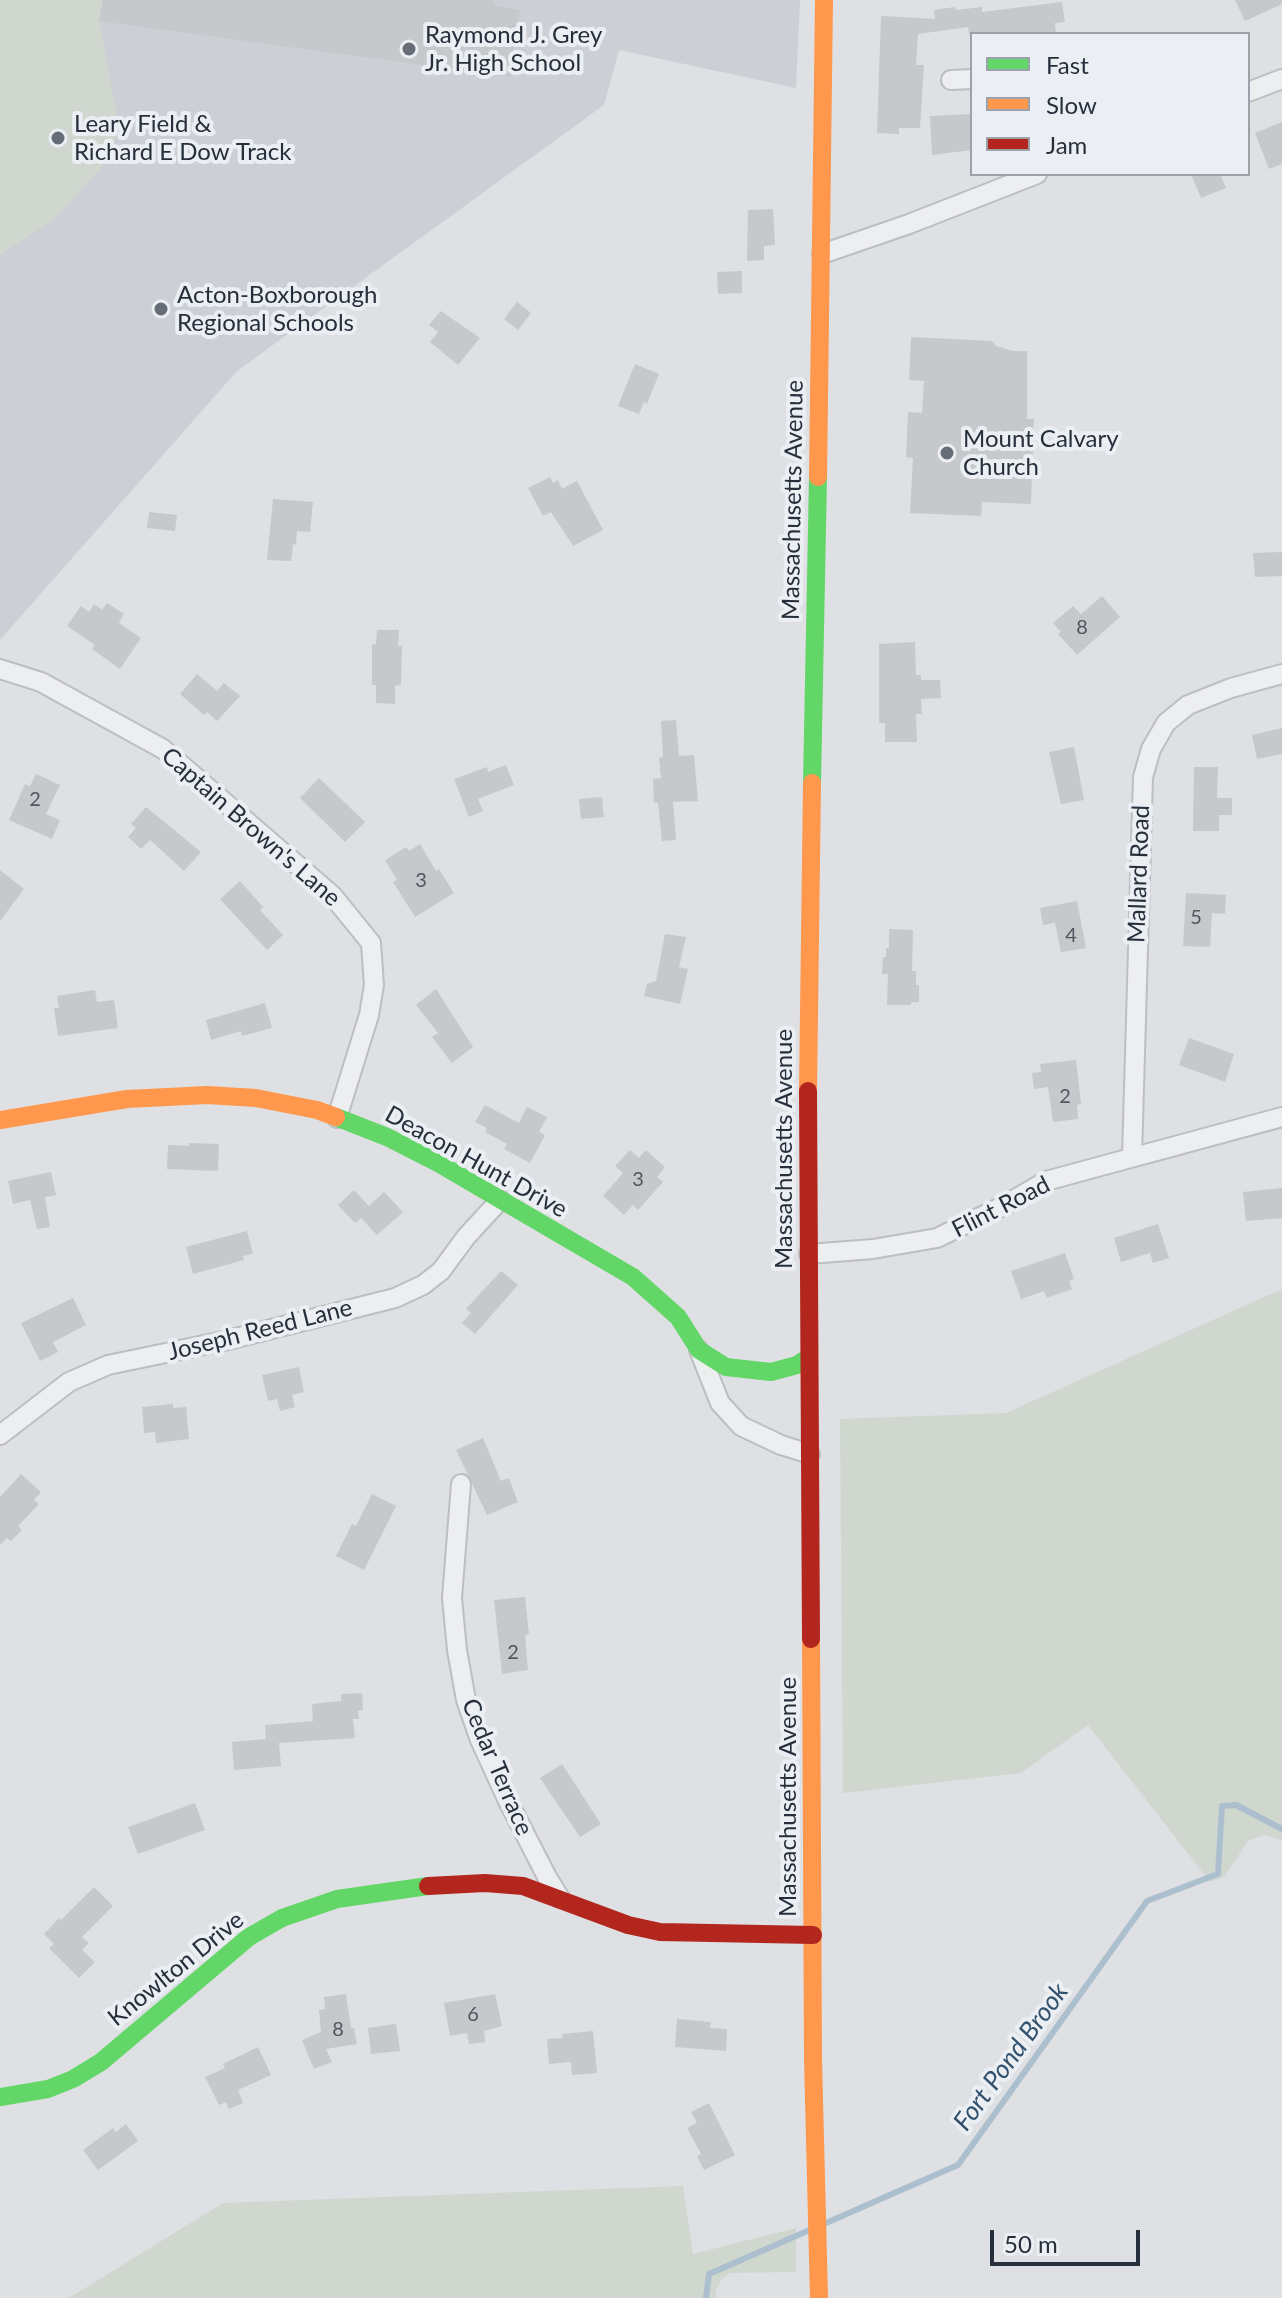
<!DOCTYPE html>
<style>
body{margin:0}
#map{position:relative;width:1282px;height:2298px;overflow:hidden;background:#dee0e3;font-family:Lato,sans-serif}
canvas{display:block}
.legend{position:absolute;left:970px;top:32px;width:280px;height:144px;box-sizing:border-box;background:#ebeff3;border:2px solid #9ca2a9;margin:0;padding:10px 14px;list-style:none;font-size:24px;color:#262f3b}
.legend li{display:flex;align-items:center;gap:16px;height:40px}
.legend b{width:40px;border:2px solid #9ca2a9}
.scale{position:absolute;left:990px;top:2230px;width:150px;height:36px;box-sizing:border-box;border:4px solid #262f3b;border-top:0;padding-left:10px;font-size:24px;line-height:28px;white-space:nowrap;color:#262f3b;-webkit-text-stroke:6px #ebeff3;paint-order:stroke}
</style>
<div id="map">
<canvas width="1282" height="2298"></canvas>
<ul class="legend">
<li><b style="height:10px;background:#63d668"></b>Fast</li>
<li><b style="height:10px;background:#ff974d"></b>Slow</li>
<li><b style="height:10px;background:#b3261e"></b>Jam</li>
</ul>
<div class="scale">50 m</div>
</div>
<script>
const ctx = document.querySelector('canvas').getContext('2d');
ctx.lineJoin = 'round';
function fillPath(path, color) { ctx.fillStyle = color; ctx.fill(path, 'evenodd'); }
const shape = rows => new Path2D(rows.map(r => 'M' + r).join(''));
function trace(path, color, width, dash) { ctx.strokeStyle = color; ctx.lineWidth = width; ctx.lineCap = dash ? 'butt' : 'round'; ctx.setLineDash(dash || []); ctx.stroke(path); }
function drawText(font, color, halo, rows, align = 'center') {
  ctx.font = font + ' Lato,sans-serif'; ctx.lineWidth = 8; ctx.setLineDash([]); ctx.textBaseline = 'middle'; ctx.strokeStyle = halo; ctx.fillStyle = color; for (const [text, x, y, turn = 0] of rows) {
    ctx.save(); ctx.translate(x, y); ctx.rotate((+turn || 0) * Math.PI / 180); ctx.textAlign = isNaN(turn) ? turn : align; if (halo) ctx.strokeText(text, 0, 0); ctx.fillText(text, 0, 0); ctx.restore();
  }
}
fillPath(shape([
 [0,0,800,0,796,88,619,50,604,105,237,371,0,640]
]), '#ccd0d6');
fillPath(shape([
 [0,0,103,0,99,21,119,125,112,151,99,170,55,219,0,255],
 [1282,1289,1282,1840,1264,1835,1248,1841,1224,1877,1210,1882,1088,1725,1021,1773,843,1793,840,1419,1006,1413],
 [683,2186,693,2254,796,2228,796,2272,730,2273,721,2280,716,2291,716,2298,69,2298,223,2203]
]), '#cfd7ce');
trace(shape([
 [826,2223,958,2165,1147,1901,1218,1874,1222,1806,1236,1805,1282,1829],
 [706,2298,709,2274,812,2229]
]), '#acbfce', 6);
fillPath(shape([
 [103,0,494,0,493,5,520,10,510,77,99,21],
 [1235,0,1282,0,1282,4,1245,21],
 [1062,2,1065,22,1055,23,1056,34,969,34,968,27,918,34,916,65,924,65,920,128,899,128,899,134,877,133,881,16,935,19,934,10,955,7,956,10,982,7,982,12],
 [972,114,972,150,932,155,930,116],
 [1282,122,1282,164,1269,169,1255,133],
 [1191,174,1220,174,1226,188,1201,198],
 [773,209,775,245,764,246,764,260,747,261,748,210],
 [742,271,742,293,718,294,717,272],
 [517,302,531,313,518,330,504,319],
 [441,311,480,338,458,365,430,342,438,332,429,325],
 [911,337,992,341,996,346,1013,351,1027,351,1027,419,1034,419,1031,504,982,502,981,516,910,513,913,458,906,457,908,412,922,413,924,381,909,380],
 [635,364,659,374,647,404,644,402,639,414,618,406],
 [550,477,553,483,558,480,562,489,577,481,603,530,573,546,551,512,543,516,528,488],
 [273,499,313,502,310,532,297,531,296,545,293,544,291,561,267,560],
 [149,512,177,515,175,531,147,528],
 [1282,552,1282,576,1255,577,1253,553],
 [1102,596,1120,617,1077,655,1058,634,1061,632,1053,623,1073,606,1081,614],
 [107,603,124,614,119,623,141,638,120,669,92,649,95,645,67,626,81,606,89,612,94,604,102,610],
 [377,630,399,630,398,646,402,646,401,685,395,686,395,704,376,703,376,685,372,685,372,645,376,644],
 [915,642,916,675,921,675,921,680,940,680,941,698,921,699,922,714,916,714,917,742,885,742,885,723,879,723,879,644],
 [197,674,217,691,224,683,240,696,217,721,207,712,204,715,180,694],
 [676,720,679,756,694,755,698,801,673,802,676,840,662,841,658,803,654,803,653,779,661,778,659,758,663,757,661,721],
 [1282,728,1282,754,1257,759,1252,735],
 [1074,747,1084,800,1061,804,1049,752],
 [506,765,514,785,478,799,483,811,469,817,454,779,487,767,488,772],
 [1194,767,1218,767,1217,798,1232,798,1232,815,1219,815,1219,831,1193,831],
 [36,774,60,785,46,814,60,820,52,839,9,820,25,784,30,786],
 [319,778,365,822,345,842,300,798],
 [602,797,604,817,581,819,579,799],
 [146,807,201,852,184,871,150,840,141,849,128,837,136,828,131,824],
 [420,844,436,871,439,869,454,893,415,917,393,882,397,880,385,860,406,847,409,851],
 [0,870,24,889,0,921],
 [240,881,263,907,260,910,283,935,267,950,220,899],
 [1186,893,1226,895,1225,914,1212,913,1210,947,1183,946],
 [1077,901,1086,948,1061,952,1055,923,1043,925,1040,908],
 [889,929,913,930,912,971,916,971,916,985,919,985,919,1002,911,1002,911,1005,887,1005,888,974,882,974,883,957,886,957,886,948,889,948],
 [665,934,686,937,679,967,688,969,680,1004,644,996,647,984,656,981],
 [436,989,473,1047,452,1063,432,1037,438,1033,416,1005],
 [95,990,97,1002,114,1000,118,1028,58,1036,54,1008,59,1008,57,996],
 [265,1003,272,1028,242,1036,241,1031,211,1040,206,1020],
 [1189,1038,1234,1054,1225,1082,1179,1065],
 [1076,1060,1081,1104,1077,1105,1078,1119,1053,1122,1048,1087,1034,1089,1032,1073,1041,1072,1040,1064],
 [485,1105,519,1123,527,1107,547,1117,539,1132,545,1135,530,1163,504,1149,507,1144,485,1132,487,1128,475,1122],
 [189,1143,219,1144,218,1171,167,1169,168,1145,189,1146],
 [630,1150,639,1158,646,1150,665,1167,657,1177,663,1182,638,1210,633,1205,624,1215,603,1196,623,1173,615,1166],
 [51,1172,56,1195,45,1197,50,1227,37,1229,30,1200,13,1204,8,1181],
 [1282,1188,1282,1218,1246,1221,1243,1192],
 [354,1190,369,1206,384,1192,403,1212,377,1235,361,1218,355,1223,338,1205],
 [1158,1224,1169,1258,1153,1263,1150,1253,1121,1262,1114,1238],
 [247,1231,253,1254,243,1256,244,1260,193,1274,186,1247],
 [1065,1253,1074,1279,1069,1281,1072,1289,1047,1298,1044,1291,1021,1299,1011,1271],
 [501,1271,518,1285,475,1334,462,1323,471,1313,466,1309],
 [73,1298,86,1325,53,1342,58,1352,40,1361,21,1323],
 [299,1367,304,1392,292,1395,295,1407,280,1411,277,1399,268,1401,262,1375],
 [173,1404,173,1408,186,1407,189,1439,156,1443,155,1432,144,1433,142,1407],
 [483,1438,501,1481,509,1478,518,1502,487,1515,456,1450],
 [21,1474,41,1492,34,1500,39,1504,18,1526,22,1530,11,1541,7,1538,0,1545,0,1497],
 [372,1494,396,1506,364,1570,336,1556,352,1524,356,1526],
 [525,1597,529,1634,525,1635,528,1670,502,1674,494,1600],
 [362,1693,363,1710,358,1711,359,1719,353,1719,355,1738,279,1743,281,1766,234,1770,232,1742,266,1739,265,1725,313,1721,312,1704,341,1701,341,1694],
 [562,1764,601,1824,580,1837,540,1778],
 [195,1803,205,1830,138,1854,128,1827],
 [94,1887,113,1906,82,1937,89,1943,82,1950,95,1962,79,1978,49,1948,54,1944,44,1934,59,1918,61,1920],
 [346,1994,351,2028,354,2028,357,2044,326,2049,332,2062,314,2069,302,2040,321,2032,319,2010,325,2009,324,1997],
 [495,1994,502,2026,484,2031,485,2042,469,2044,467,2033,450,2036,444,2003],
 [677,2019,711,2022,710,2028,727,2029,726,2051,675,2047],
 [396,2024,400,2051,371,2054,368,2028],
 [593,2031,597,2073,572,2075,571,2062,549,2064,547,2039,563,2038,562,2034],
 [258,2047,271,2075,238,2090,243,2103,229,2109,226,2102,219,2105,205,2077,225,2068,223,2064],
 [709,2103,735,2155,704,2170,697,2156,701,2154,687,2128,697,2123,691,2112],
 [126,2124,138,2141,98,2170,83,2150,113,2128,116,2132]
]), '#c6c8cb');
const street = shape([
 [951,80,972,79],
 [1248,92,1282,79],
 [822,254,909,224,1037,174],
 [0,669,41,682,163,749,332,895,371,943,374,985,369,1015,337,1118],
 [1132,1157,1143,777,1151,749,1166,723,1188,705,1231,688,1282,674],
 [809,1254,873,1249,937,1238,1005,1205,1046,1181,1282,1117],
 [699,1350,720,1403,741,1426,781,1445,810,1454],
 [0,1435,69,1382,108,1365,228,1340,395,1298,423,1285,441,1271,466,1237,500,1200],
 [461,1484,452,1598,457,1650,466,1700,480,1740,508,1801,547,1877,560,1898]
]);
trace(street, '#bcbec1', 22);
trace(street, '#edeef0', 18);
trace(shape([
 [812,783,818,477],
 [336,1117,387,1137,438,1163,633,1277,678,1317,699,1350,726,1367,771,1372,797,1365,809,1357],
 [0,2097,48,2089,73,2079,101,2062,249,1937,282,1918,337,1899,428,1886]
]), '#63d668', 18);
trace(shape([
 [818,477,824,0],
 [808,1091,812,783],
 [0,1120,127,1099,207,1095,256,1098,317,1110,336,1117],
 [811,1639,813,2059,819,2298]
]), '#ff974d', 18);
trace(shape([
 [808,1091,811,1639],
 [428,1886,485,1883,523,1886,628,1925,660,1932,813,1935]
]), '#b3261e', 18);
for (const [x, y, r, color] of [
 [409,49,8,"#666d76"],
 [58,138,8,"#666d76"],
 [161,309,8,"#666d76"],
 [947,453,8,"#666d76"]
]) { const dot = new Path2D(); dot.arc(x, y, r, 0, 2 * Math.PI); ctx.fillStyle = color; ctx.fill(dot); trace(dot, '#ebeff3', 3); }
drawText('20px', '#4f5660', null, [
 ["8",1082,628],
 ["2",35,800],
 ["3",421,881],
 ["5",1196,918],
 ["4",1071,936],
 ["2",1065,1097],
 ["3",638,1180],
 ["2",513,1653],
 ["6",473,2015],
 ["8",338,2030]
]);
drawText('24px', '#262f3b', '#ebeff3', [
 ["Raymond J. Grey",425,35],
 ["Jr. High School",425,63],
 ["Leary Field &",74,124],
 ["Richard E Dow Track",74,152],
 ["Acton-Boxborough",177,295],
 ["Regional Schools",177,323],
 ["Mount Calvary",963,439],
 ["Church",963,467]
], 'left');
drawText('24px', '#262f3b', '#ebeff3', [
 ["Massachusetts Avenue",793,500,-89],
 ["Captain Brown's Lane",251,827,41],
 ["Mallard Road",1139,874,-88],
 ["Massachusetts Avenue",784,1149,-90],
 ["Deacon Hunt Drive",476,1162,29],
 ["Flint Road",1001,1207,-27],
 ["Joseph Reed Lane",260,1330,-14],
 ["Cedar Terrace",497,1767,67],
 ["Massachusetts Avenue",788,1797,-90],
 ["Knowlton Drive",176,1969,-39]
]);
drawText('italic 26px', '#32516d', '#ebeff3', [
 ["Fort Pond Brook",1011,2057,-54]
]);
</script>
